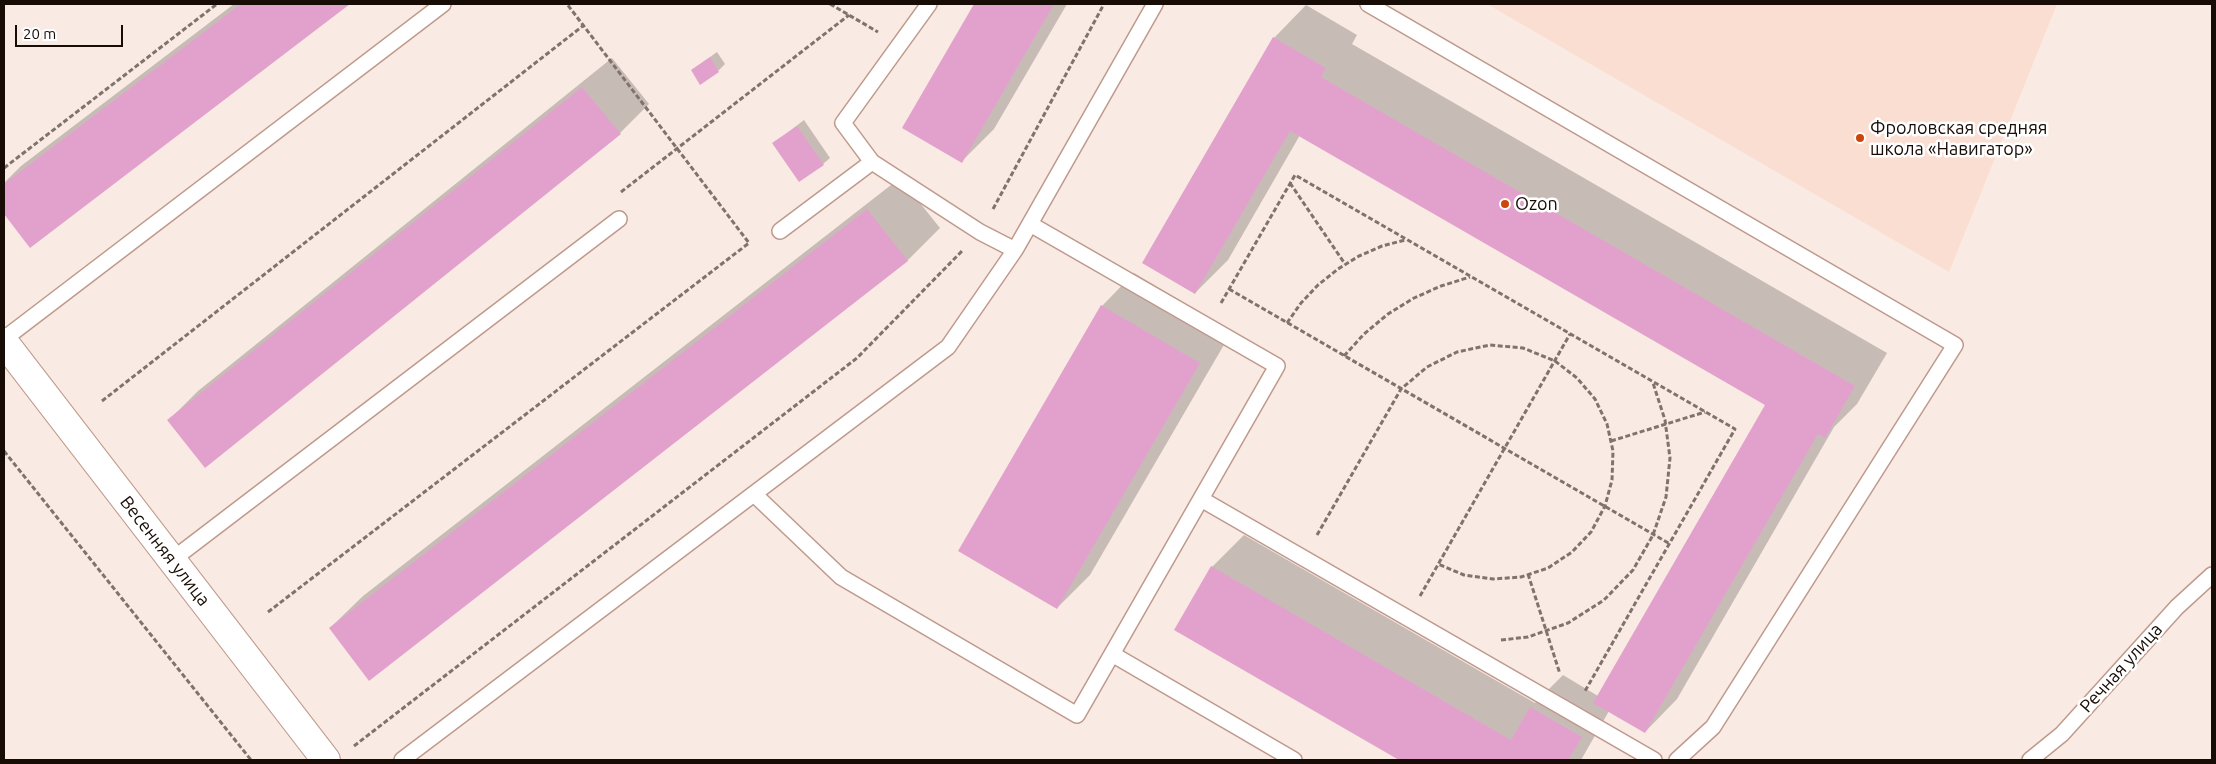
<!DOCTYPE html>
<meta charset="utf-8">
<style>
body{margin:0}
#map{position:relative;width:2216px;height:764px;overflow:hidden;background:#f9eae3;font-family:Ubuntu,sans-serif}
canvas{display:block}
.frame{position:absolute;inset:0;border:5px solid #180c07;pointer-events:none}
.scale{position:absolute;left:15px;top:25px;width:108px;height:22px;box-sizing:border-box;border:2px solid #180c07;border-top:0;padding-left:6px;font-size:15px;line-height:18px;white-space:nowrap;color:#180c07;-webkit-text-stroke:4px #fff;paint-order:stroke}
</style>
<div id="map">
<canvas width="2216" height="764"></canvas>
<div class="frame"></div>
<div class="scale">20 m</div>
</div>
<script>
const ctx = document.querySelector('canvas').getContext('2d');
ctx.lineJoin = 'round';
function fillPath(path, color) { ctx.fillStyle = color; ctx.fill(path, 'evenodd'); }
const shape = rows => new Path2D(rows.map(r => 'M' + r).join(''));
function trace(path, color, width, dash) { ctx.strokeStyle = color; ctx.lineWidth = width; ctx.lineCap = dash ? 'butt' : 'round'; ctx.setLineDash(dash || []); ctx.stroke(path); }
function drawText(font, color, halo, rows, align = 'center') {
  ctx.font = font + ' Ubuntu,sans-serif'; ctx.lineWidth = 5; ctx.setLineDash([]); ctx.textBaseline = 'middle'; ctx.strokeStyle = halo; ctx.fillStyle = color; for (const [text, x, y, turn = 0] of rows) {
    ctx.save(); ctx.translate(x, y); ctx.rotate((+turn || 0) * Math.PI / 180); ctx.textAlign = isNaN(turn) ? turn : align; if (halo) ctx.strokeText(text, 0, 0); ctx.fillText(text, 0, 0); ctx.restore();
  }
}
fillPath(shape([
 [1487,4,2057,4,1949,272]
]), '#faded2');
fillPath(shape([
 [234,4,348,4,30,246,4,212,4,183,21,166],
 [975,4,1067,4,994,129,962,161,903,127],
 [1306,5,1357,35,1352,44,1887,353,1857,404,1834,427,1677,699,1645,732,1609,711,1581,760,1402,760,1176,630,1212,567,1244,535,1535,703,1563,675,1598,696,1766,405,1300,135,1228,260,1195,293,1274,38],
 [717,52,725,64,718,71,692,70],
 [612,58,649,104,620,133,169,420,198,391],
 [804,120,830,158,823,164,774,143],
 [900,178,940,228,907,261,330,628,363,596],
 [1134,273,1232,331,1090,575,1057,608,1102,306]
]), '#0003');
fillPath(shape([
 [241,4,350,4,30,248,4,214,4,184],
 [974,4,1054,4,962,163,902,128],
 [1273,37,1326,68,1321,77,1855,386,1825,438,1818,434,1645,733,1593,703,1765,405,1290,131,1195,294,1142,263],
 [710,57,719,72,700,85,691,70],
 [582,87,621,134,205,468,167,420],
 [797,126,824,165,799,182,772,143],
 [867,209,908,261,369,681,329,628],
 [1101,305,1200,363,1057,609,958,551],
 [1211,566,1511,740,1530,707,1582,737,1568,760,1399,760,1174,630]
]), '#e2a1cd');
const lane = shape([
 [929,4,843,123,872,162,980,232,1015,250],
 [1368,4,1955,345,1713,727,1677,760],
 [780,231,872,162],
 [4,339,443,4],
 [754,494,841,577,1077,715,1277,366,1030,224],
 [1201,499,1654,760],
 [172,560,619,219],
 [1112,654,1294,760],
 [402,760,948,347,1015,250,1155,4],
 [2030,760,2062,734,2177,607,2212,575]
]);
const secondary = shape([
 [4,342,326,760]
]);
trace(lane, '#bf9a8c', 18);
trace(secondary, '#bf9a8c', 30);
trace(shape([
 [830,4,878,32],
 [4,168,217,4],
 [1290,183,1345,264],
 [621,192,849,15],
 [993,209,1104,4],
 [1229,289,1670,544],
 [1221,303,1295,175,1735,429,1585,691],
 [1287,323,1301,303,1318,285,1338,269,1359,256,1382,246,1405,240],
 [1344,356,1364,334,1388,314,1414,298,1441,286,1470,277],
 [102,401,584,25],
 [1611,441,1705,412],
 [4,451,251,760],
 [1317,535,1401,389,1427,367,1457,352,1490,345,1523,348,1555,361,1577,378,1595,399,1607,424,1613,451,1612,480,1605,506,1591,532,1572,552,1548,568,1521,577,1493,579,1464,575,1438,564],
 [1528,574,1560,674],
 [1420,596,1570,334],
 [268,612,749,243,567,4],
 [1501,640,1528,637,1568,623,1604,600,1633,570,1653,535,1666,497,1670,458,1665,420,1653,383],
 [354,746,857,358,963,250]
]), '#80736d', 3, [5, 2.5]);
trace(lane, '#fff', 15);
trace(secondary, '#fff', 28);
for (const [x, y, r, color] of [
 [1860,138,5,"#cc450a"],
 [1505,204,5,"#cc450a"]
]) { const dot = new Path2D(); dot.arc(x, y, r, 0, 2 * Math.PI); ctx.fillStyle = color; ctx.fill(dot); trace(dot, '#fff', 2); }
drawText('18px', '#180c07', '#fff', [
 ["Фроловская средняя",1870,128],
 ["школа «Навигатор»",1870,149],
 ["Ozon",1515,204]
], 'left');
drawText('18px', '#180c07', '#fff', [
 ["Весенняя улица",165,551,52],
 ["Речная улица",2121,668,-48]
]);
</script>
